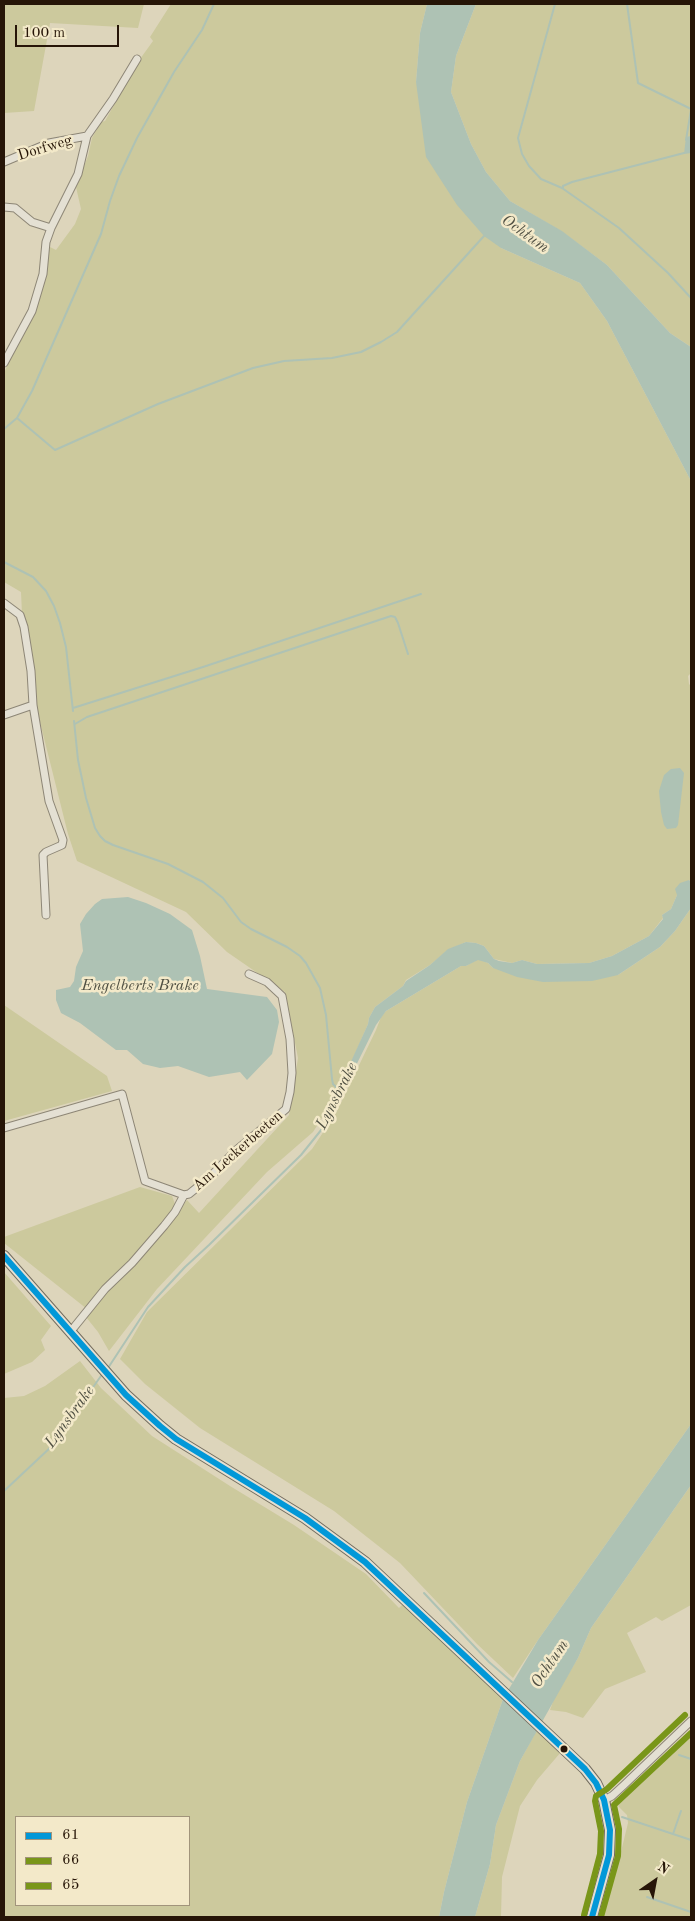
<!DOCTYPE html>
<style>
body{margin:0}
#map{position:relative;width:695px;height:1921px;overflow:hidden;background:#ddd5bb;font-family:"Old Standard TT",serif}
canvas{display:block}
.frame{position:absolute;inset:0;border:5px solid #261507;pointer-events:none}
.legend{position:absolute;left:15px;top:1816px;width:175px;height:90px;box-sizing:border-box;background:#f3e9c9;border:1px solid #a1947b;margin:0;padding:6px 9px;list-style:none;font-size:15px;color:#261507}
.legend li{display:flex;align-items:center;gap:10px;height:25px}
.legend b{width:25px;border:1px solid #a1947b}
.north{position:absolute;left:630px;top:1856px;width:50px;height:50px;-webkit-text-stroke:4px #f3e9c9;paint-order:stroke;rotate:33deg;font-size:14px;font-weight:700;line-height:20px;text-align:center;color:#261507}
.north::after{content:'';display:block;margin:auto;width:18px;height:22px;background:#261507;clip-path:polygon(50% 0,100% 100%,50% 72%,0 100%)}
.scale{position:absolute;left:15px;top:25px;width:104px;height:22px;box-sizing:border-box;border:2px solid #261507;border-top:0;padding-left:6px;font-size:15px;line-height:18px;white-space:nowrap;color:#261507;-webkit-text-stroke:4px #f3e9c9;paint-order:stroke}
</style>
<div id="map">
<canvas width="695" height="1921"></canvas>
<div class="frame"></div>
<ul class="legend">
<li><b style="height:6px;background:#0298d8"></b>61</li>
<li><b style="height:6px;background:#799619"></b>66</li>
<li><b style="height:6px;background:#799619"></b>65</li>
</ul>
<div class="north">N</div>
<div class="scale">100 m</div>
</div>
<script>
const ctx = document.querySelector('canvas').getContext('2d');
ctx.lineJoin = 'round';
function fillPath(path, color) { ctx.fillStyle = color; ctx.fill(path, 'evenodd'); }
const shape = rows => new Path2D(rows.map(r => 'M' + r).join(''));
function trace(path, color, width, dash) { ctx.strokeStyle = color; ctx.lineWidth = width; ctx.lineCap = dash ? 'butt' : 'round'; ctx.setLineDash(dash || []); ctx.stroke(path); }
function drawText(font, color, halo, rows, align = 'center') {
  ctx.font = font + ' "Old Standard TT",serif'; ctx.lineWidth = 5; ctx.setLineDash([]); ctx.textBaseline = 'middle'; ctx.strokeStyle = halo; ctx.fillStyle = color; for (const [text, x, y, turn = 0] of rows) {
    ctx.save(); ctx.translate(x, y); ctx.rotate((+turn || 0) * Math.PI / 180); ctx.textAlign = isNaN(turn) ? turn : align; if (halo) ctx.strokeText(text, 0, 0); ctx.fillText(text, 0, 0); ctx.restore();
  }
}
fillPath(shape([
 [4,4,144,4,138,28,50,23,34,111,4,113],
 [171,4,427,4,420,33,416,82,501,248,580,283,607,321,691,481,691,673,688,676,689,684,691,686,691,882,689,880,677,895,671,909,662,915,663,918,649,936,612,956,589,963,537,964,522,960,512,963,494,959,484,946,476,943,466,942,448,950,430,965,406,980,403,986,375,1007,369,1018,368,1024,338,1093,313,1132,267,1172,157,1289,109,1351,98,1332,86,1317,106,1291,166,1227,187,1200,199,1213,289,1115,298,1058,285,992,227,952,186,912,77,861,68,834,35,702,31,651,22,614,21,592,4,582,4,373,22,332,48,246,56,250,75,224,81,209,76,187,88,156,92,138,101,122,105,121,140,59,153,41,150,37],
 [476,4,691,4,691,347,670,333,607,265,561,231,510,201,486,172,471,144,451,92,456,56],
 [691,908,691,1424,538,1640,513,1678,477,1644,400,1563,334,1511,200,1428,145,1384,120,1359,147,1312,312,1149,336,1113,376,1030,381,1017,386,1011,461,966,466,966,478,959,488,963,493,968,618,975,660,947,675,931],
 [4,1005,107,1076,112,1091,4,1121],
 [140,1187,172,1196,175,1204,173,1211,130,1261,103,1288,87,1309,4,1243,4,1237],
 [4,1272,51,1326,41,1340,45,1350,32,1362,4,1374],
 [80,1361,101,1388,152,1436,230,1486,294,1525,366,1574,399,1608,403,1604,503,1699,467,1802,444,1892,439,1917,4,1917,4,1398,24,1396,45,1386],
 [16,1817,189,1817,189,1905,16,1905],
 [691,1485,691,1605,662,1621,656,1617,627,1633,646,1672,605,1689,583,1718,566,1712,550,1710,555,1696,578,1658,591,1628],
 [537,1730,561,1752,537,1780,520,1806,502,1877,501,1917,475,1917,490,1864,496,1825,520,1761],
 [691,1731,691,1917,602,1917,620,1856,628,1823,627,1815,618,1806,632,1785]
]), '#ccc99d');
fillPath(shape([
 [427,4,476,4,456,56,451,92,471,144,486,172,510,201,562,231,607,265,670,333,691,347,691,481,607,321,580,283,501,248,484,236,457,205,426,157,416,82,420,33],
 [691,136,691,153,684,154,686,137],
 [680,768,684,773,678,825,676,828,667,829,664,825,661,812,659,791,664,775,671,769],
 [689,880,691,882,691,908,675,931,660,947,618,975,592,981,543,982,517,977,493,968,488,963,478,960,466,966,461,966,386,1011,376,1025,335,1108,344,1077,368,1024,369,1018,375,1007,403,986,406,981,430,965,448,949,466,942,476,943,484,946,494,959,499,961,512,963,522,960,537,964,589,963,612,956,649,936,663,919,662,915,671,909,677,895,675,889,680,883],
 [128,897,146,903,170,914,192,930,200,956,207,989,267,997,277,1010,279,1022,272,1054,247,1080,240,1072,209,1077,178,1066,160,1068,143,1064,127,1050,116,1050,80,1023,61,1013,56,1000,56,990,70,987,74,981,76,967,83,951,80,924,86,914,95,904,102,899],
 [691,1424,691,1485,591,1628,578,1658,520,1761,496,1825,490,1864,475,1917,439,1917,444,1892,467,1802,503,1699,538,1640]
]), '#aec2b4');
trace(shape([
 [555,4,518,138,522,154,529,166,541,179,562,188,619,228,668,273,691,298],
 [627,4,638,83,691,109],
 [686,140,691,110],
 [563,188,563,186,572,182,684,153],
 [17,418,55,450,158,404,253,368,284,361,332,358,361,352,381,342,397,332,484,236],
 [4,429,17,418,32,391,101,234,110,201,119,176,137,138,174,72,202,30,214,4],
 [4,562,33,577,46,591,54,606,60,623,66,647,73,711],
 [73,708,203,667,421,594],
 [74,721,78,760,86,798,95,828,100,836,105,841,113,845,168,864,203,882,223,898,241,922,251,929,287,947,300,956,306,963,320,988,326,1015,332,1079,333,1084,339,1090],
 [75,724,87,717,391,616,395,617,398,623,408,654],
 [108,1368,148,1307,185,1267,209,1245,301,1155,326,1124,335,1107],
 [4,1491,52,1446,103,1373],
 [424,1593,489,1662,512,1682],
 [679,1755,691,1759],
 [622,1817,691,1840],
 [673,1834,681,1811],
 [647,1897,691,1912]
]), '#aec2b4', 2);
const minor = shape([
 [4,162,49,143,87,136],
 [4,207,15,208,32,222,51,228],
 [4,363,32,311,43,274,46,242,51,228,78,174,87,136,113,99,137,59],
 [4,603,20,615,24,627,31,671,33,705,49,801,63,840,62,845,46,852,43,855,46,915],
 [4,715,33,705],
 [4,1128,122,1094,145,1181,184,1195],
 [71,1331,105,1289,132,1263,164,1226,175,1212,184,1195,189,1194,210,1177,234,1152,286,1109,290,1092,292,1073,290,1039,282,996,267,982,249,974],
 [604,1800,612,1796,624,1785,691,1721]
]);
const secondary = shape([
 [4,1256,126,1395,160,1426,176,1439,305,1518,365,1562,585,1769,596,1783,604,1800,610,1830,609,1855,592,1917]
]);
trace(minor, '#8d8676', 9);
trace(secondary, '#736c5e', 12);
trace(minor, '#e4e0d3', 7);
trace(secondary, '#e4e0d3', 10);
trace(shape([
 [4,1256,126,1395,160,1426,176,1439,305,1518,365,1562,585,1769,596,1783,604,1800,610,1830,609,1855,592,1917]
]), '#0298d8', 6);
trace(shape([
 [601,1917,618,1856,619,1829,614,1805,691,1733]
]), '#799619', 6);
trace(shape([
 [584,1915,600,1854,601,1831,595,1801,596,1796,607,1789,685,1715]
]), '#799619', 6);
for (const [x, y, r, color] of [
 [564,1749,4.5,"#261507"]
]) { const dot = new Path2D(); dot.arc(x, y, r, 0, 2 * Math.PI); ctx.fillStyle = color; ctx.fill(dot); trace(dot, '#f3e9c9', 2); }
drawText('15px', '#261507', '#f3e9c9', [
 ["Dorfweg",45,148,-17],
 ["Am Leckerbeeten",238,1151,-41]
]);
drawText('italic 16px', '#4f4f42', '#f3e9c9', [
 ["Ochtum",525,234,35],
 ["Engelberts Brake",140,986],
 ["Lynsbrake",337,1096,-63],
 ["Lynsbrake",70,1417,-54],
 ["Ochtum",550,1664,-56]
]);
</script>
